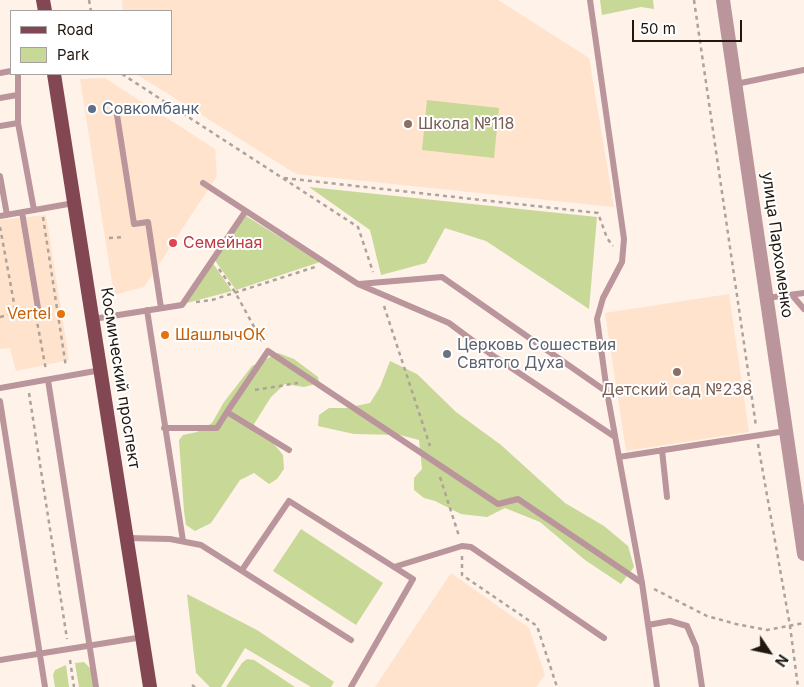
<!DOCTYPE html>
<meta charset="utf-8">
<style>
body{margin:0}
#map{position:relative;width:804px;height:687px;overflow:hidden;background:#fef2e9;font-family:Inter,sans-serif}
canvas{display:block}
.legend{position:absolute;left:10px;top:10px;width:162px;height:65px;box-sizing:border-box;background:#fff;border:1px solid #a6a29f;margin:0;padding:6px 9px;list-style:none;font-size:15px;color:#20170f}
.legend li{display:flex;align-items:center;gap:10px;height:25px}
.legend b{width:25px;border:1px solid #a6a29f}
.north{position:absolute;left:744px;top:627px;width:50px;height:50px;-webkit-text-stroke:4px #fff;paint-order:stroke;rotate:124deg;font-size:14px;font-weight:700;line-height:20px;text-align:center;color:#20170f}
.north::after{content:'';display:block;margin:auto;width:18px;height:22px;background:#20170f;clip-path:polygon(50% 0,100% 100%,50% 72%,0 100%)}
.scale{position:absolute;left:632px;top:20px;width:110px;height:22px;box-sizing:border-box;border:2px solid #20170f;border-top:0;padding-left:6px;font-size:15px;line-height:18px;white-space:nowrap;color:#20170f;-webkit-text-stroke:4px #fff;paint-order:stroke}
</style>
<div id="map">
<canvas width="804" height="687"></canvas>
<ul class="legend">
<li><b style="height:6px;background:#834753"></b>Road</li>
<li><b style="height:14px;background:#c7d897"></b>Park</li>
</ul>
<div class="north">N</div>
<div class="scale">50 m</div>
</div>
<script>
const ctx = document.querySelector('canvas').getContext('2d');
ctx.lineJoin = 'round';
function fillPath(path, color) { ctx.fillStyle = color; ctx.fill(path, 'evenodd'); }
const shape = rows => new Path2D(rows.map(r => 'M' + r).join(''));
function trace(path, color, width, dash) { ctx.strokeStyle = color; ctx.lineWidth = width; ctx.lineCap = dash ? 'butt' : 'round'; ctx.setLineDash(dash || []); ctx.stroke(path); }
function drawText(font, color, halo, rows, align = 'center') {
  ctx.font = font + ' Inter,sans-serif'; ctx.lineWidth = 4; ctx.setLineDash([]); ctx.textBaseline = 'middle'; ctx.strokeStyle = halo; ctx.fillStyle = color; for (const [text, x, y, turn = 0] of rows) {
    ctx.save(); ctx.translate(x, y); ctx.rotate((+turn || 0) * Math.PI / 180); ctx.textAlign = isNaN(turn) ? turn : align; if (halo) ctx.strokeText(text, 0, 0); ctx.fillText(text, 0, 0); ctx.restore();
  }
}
fillPath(shape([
 [122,0,498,0,589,58,614,207,296,174,136,74,171,74,171,11,123,11],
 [105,78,215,149,217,176,144,287,114,295,80,79],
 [46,215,69,360,16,371,10,348,0,349,0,220],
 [729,294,749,432,626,451,605,313],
 [451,573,529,628,545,675,536,687,375,687]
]), '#ffe3cd');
fillPath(shape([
 [600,0,653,0,654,9,641,7,602,15],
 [427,100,499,108,494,158,422,150],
 [309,187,597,217,589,309,486,241,445,228,426,263,381,275,370,230],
 [246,216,320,262,236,290,214,259],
 [212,262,232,291,183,304],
 [278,353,294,359,318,377,319,383,304,387,285,384,271,397,254,424,259,435,273,443,283,455,284,469,277,479,269,484,254,473,240,480,211,523,195,531,186,525,184,511,179,440,183,435,197,432,212,423,224,402,252,366],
 [390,361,417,374,456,412,501,445,565,503,604,526,628,546,634,567,621,584,585,560,540,522,505,508,487,517,461,514,435,501,424,498,414,490,414,478,422,469,419,440,400,435,354,434,318,426,319,415,329,408,346,408,370,403,380,387],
 [301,529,383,583,356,625,273,571],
 [187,594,257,630,334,682,331,687,311,687,245,648,221,687,210,687,196,673],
 [247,659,254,660,295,687,226,687,242,663],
 [84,662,91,669,94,687,79,687,75,663],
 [66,665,69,687,55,687,53,675,55,670]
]), '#c7d897');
trace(shape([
 [89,0,91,11],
 [694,0,756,426],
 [122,74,358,227,373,272],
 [284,178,598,213,607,238,613,246],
 [43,217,66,367],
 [0,227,16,314],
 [109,238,124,237],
 [219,269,235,292,263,343],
 [196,302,212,300,315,267],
 [384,306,430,446],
 [36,316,46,370],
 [0,317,29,310],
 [255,390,298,383],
 [29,393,67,639],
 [758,444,790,626,798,687],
 [440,477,459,536],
 [462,556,462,575,537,626,557,687],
 [654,589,707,616,736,624,767,630,804,623],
 [70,660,74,687],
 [192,685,195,687]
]), '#aea39b', 2.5, [4, 4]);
trace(shape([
 [590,0,624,239,622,262,603,298,597,319,607,392,642,583,657,687],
 [0,73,11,71],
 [18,74,18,123],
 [736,84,804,70],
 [0,98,17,95],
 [117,115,134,224,148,222,161,308],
 [0,126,18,123,34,210],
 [0,176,7,215],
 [203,183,358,284,449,323,492,355,615,437],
 [22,212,38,308],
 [0,216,74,203],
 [359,284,442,277,607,392],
 [792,295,804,309],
 [767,298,804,293],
 [147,310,183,541],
 [93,319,182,305,245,212],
 [48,380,96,687],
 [0,388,101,370],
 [0,401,45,687],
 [227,412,268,351,498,504,518,499,642,583],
 [164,428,217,428,227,412,289,450],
 [662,450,667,497],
 [619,457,786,431],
 [127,538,170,539,201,545,351,640],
 [242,570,289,501,394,567,462,546,471,547,604,638],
 [648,625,670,621,687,626,696,647,702,687],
 [0,660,143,637],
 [351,687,413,579,394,567]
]), '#ba959b', 6);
trace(shape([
 [723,0,804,554]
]), '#ba959b', 14);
trace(shape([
 [43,0,45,11],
 [54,74,150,687]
]), '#834753', 14);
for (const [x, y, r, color] of [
 [92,109,5,"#5c6f8a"],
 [408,124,5,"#8d6e63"],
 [173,243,5,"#e0444e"],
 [61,314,5,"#e8710a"],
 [165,335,5,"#e8710a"],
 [447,354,5,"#6b7280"],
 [677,372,5,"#8d6e63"]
]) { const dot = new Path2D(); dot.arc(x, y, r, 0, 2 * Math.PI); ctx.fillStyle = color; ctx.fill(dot); trace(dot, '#fff', 2); }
drawText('16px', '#4e5e75', '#fff', [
 ["Совкомбанк",102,109]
], 'left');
drawText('16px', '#785e54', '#fff', [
 ["Школа №118",418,124],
 ["Детский сад №238",677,390,"center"]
], 'left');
drawText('16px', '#be3a42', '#fff', [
 ["Семейная",183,243]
], 'left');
drawText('16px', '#20170f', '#fff', [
 ["улица Пархоменко",777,245,82],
 ["Космический проспект",120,378,81]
]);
drawText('16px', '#c56008', '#fff', [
 ["Vertel",51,314],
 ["ШашлычОК",175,335,"left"]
], 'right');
drawText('16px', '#5b616d', '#fff', [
 ["Церковь Сошествия",457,345],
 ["Святого Духа",457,363]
], 'left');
</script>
